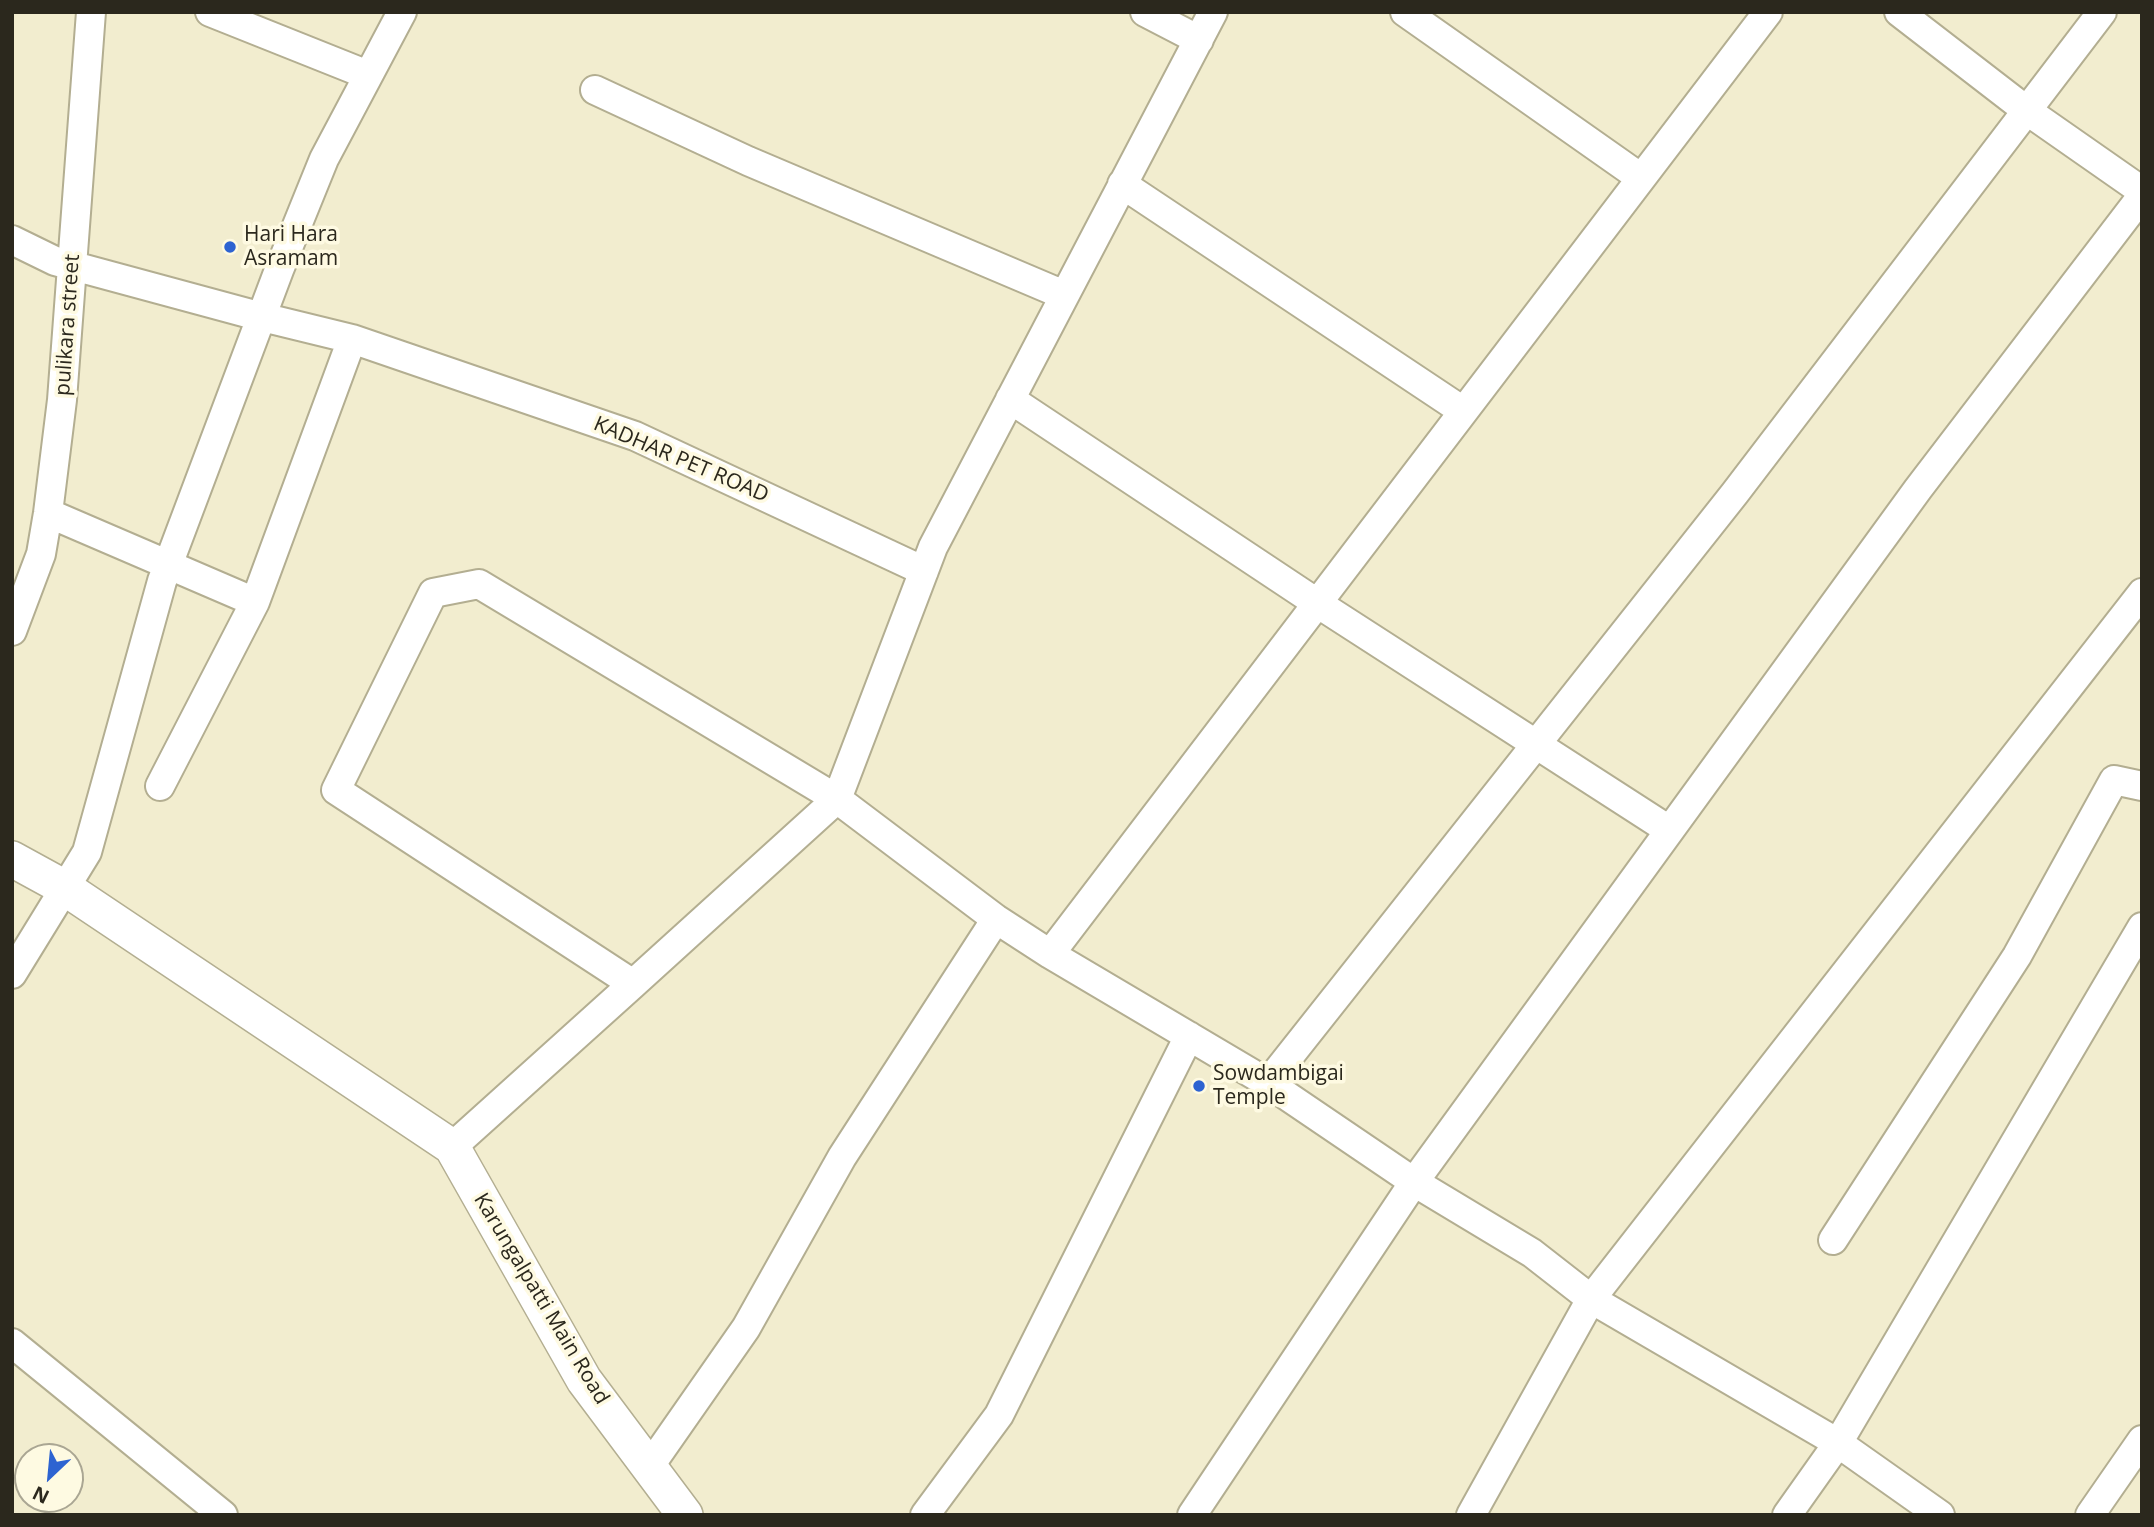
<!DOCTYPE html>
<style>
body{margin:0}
#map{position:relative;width:2154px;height:1527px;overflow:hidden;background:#f2edcf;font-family:"Open Sans",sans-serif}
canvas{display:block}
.frame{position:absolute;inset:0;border:14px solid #2b281d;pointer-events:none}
.north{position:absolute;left:14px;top:1443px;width:70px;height:70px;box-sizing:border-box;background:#fefae2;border:2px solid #aaa693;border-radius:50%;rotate:206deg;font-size:19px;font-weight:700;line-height:28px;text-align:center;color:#2b281d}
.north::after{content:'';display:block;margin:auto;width:24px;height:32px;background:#2d63d1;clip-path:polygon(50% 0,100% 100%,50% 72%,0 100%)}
</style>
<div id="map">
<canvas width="2154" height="1527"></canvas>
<div class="frame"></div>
<div class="north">N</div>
</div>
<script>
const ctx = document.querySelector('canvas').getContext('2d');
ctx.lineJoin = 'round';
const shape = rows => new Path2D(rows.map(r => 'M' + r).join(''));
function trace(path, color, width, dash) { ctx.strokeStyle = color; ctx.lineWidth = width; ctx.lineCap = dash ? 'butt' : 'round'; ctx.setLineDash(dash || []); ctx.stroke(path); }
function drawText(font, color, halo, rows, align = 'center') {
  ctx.font = font + ' "Open Sans",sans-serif'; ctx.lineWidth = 7; ctx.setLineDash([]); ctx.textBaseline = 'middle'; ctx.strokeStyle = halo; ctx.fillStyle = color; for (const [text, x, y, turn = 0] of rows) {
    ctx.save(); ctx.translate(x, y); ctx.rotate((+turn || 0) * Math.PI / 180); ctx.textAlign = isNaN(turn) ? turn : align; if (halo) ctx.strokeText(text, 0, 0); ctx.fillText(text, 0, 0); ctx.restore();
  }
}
const minor = shape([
 [210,12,368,75],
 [1145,12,1199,40],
 [1213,12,933,547,837,799,996,919,1050,954,1268,1083,1414,1182,1532,1253,1591,1299,1838,1443,1940,1515],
 [1405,12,1641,178],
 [1899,12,2026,110,2142,191],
 [595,90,748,161,1064,295],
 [1122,184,1463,411],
 [12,240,55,261,262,317,352,339,255,602,48,513],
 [352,339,635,436,924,571],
 [1010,399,1317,603,1669,830],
 [12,631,41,554,48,513,62,400,91,12],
 [160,786,255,602],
 [1050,954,1768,12],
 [12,974,87,852,162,581,279,270,324,159,402,12],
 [1268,1083,1735,493,2102,12],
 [452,1147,633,984,837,799,479,584,433,593,336,790,633,984],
 [1833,1240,2017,956,2114,780,2142,786],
 [12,1343,223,1515],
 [649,1467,746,1328,842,1157,996,919],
 [925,1515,999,1415,1189,1036],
 [1192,1515,1414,1182,1918,489,2142,196],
 [1471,1515,1591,1299,2142,593],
 [1787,1515,1838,1443,2142,927],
 [2090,1515,2142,1440]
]);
const tertiary = shape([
 [12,859,65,888,452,1147,584,1380,685,1515]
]);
trace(minor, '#b3ae91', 32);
trace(tertiary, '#b3ae91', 38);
trace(minor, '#fff', 28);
trace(tertiary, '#fff', 35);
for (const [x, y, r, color] of [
 [230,247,7,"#2d63d1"],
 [1199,1086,7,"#2d63d1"]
]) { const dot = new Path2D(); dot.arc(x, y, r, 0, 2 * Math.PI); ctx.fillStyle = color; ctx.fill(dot); trace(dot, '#fefae2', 2.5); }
drawText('21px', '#2b281d', '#fefae2', [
 ["Hari Hara",244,235],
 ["Asramam",244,259],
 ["Sowdambigai",1213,1074],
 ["Temple",1213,1098]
], 'left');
drawText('21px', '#2b281d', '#fefae2', [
 ["pulikara street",68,325,-86],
 ["KADHAR PET ROAD",681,460,23],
 ["Karungalpatti Main Road",541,1299,59]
]);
</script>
